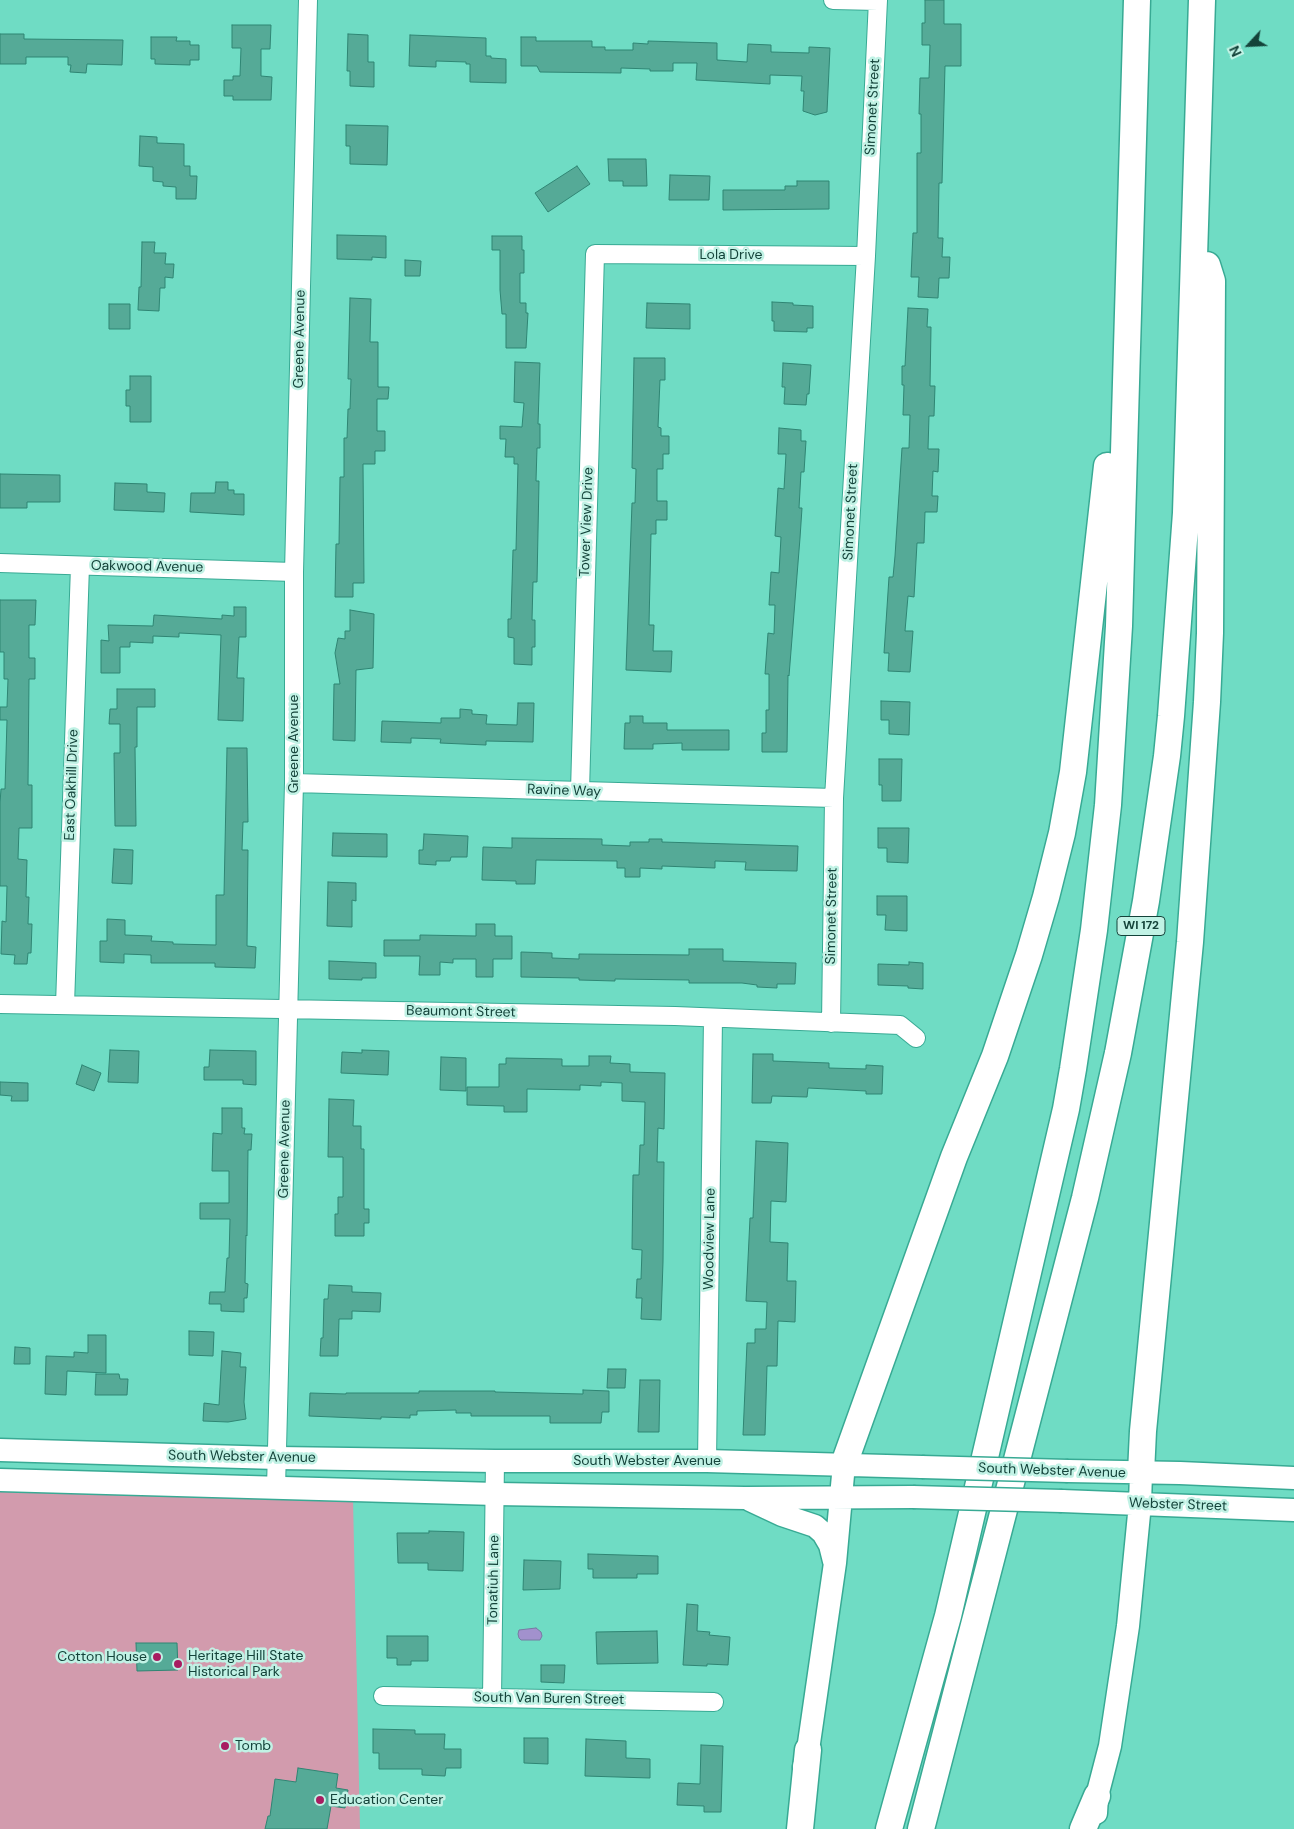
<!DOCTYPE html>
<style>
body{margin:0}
#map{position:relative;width:1294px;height:1829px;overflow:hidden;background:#6fdcc4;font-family:"DM Sans",sans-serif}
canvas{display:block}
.north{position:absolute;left:1224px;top:20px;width:50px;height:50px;-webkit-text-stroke:4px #c1f2e5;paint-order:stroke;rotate:245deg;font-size:14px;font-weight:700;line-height:20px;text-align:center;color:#14433a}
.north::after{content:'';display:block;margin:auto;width:18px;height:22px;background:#14433a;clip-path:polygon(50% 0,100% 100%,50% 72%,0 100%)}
</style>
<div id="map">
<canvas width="1294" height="1829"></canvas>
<div class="north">N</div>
</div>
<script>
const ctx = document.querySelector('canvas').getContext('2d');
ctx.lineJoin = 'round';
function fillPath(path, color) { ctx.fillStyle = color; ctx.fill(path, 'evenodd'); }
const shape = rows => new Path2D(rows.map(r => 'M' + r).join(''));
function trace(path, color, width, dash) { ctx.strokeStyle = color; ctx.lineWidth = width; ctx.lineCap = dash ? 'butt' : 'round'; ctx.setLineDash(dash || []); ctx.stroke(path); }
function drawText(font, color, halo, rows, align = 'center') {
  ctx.font = font + ' "DM Sans",sans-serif'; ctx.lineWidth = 5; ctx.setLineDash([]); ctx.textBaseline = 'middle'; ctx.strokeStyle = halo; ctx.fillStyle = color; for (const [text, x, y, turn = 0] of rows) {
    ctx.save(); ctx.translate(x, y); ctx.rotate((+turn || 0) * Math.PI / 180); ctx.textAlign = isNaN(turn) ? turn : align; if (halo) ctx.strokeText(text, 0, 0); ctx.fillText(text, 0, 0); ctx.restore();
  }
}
fillPath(shape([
 [0,1480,353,1499,360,1829,0,1829]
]), '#d29bad');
const water = shape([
 [536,1628,541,1632,542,1636,540,1640,521,1640,519,1638,518,1634,519,1630,536,1628]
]);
fillPath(water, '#a291cd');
trace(water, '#777aa1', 1);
const building = shape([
 [925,0,944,0,944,24,961,24,961,66,945,66,942,183,939,183,938,238,943,238,942,257,950,257,949,278,939,278,938,298,918,297,919,277,911,277,913,233,917,233,917,153,921,153,921,114,919,114,920,78,929,78,930,45,922,45,922,23,925,23,925,0],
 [232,25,271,25,270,49,261,49,261,76,272,77,271,100,233,100,233,96,224,96,224,80,233,80,233,76,240,76,241,48,232,48,232,25],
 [0,34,24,34,24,39,123,40,122,65,87,64,86,73,70,72,71,65,68,65,68,57,26,57,26,64,0,64,0,34],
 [348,34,368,35,368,62,374,62,374,87,350,86,350,71,347,71,348,34],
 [410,35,486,38,486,56,491,56,491,58,506,59,506,83,470,82,470,64,466,64,466,62,436,61,436,67,409,66,410,35],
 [151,37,177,37,176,41,190,41,190,45,199,45,199,60,190,60,190,65,155,64,155,59,151,59,151,37],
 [521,37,536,37,536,41,592,41,592,47,605,47,605,50,633,50,633,43,648,44,648,41,717,43,717,60,747,62,748,44,771,45,771,52,809,53,809,47,830,48,827,112,815,115,803,111,804,91,801,91,802,76,770,75,770,84,696,80,697,63,673,63,673,71,650,71,650,69,621,68,621,73,540,72,537,66,521,66,521,37],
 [346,125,388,126,387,165,350,164,350,146,346,146,346,125],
 [140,136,157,137,157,143,184,144,184,166,190,166,190,176,197,176,196,199,176,199,176,187,163,186,163,182,153,181,153,167,139,166,140,136],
 [608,159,646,159,647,186,623,186,623,181,609,181,608,159],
 [577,166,590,184,548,212,535,193,577,166],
 [670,175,710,176,709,200,669,200,670,175],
 [797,181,829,181,829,209,723,210,723,190,785,190,785,186,797,186,797,181],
 [337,235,386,236,386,258,372,257,372,260,337,259,337,235],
 [492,236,522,236,522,250,524,250,524,273,520,273,520,303,526,303,526,313,528,313,526,348,506,348,506,314,502,314,500,290,500,250,492,250,492,236],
 [142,242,155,242,154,253,166,253,165,264,174,264,173,278,165,277,165,288,160,288,159,311,138,310,139,287,141,287,142,242],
 [405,260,421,261,420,276,405,276,405,260],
 [350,298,371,299,370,342,378,342,378,387,389,387,388,399,377,399,377,431,385,431,385,451,375,451,375,464,363,464,364,583,353,583,353,597,335,597,336,544,339,544,340,477,344,477,344,438,347,438,348,409,350,409,351,379,348,379,350,298],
 [772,302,793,303,793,305,813,306,813,328,807,328,807,332,774,331,774,321,772,321,772,302],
 [647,303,690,304,690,329,646,328,647,303],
 [109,304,130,304,130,329,109,329,109,304],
 [908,308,928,309,927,327,931,327,930,386,935,386,934,416,929,416,928,449,939,449,938,472,933,471,932,496,938,496,937,512,925,512,924,543,917,543,914,597,908,596,905,631,913,631,910,672,888,671,889,653,884,653,889,577,893,577,895,556,902,448,909,448,910,415,903,415,904,385,902,385,902,366,905,366,908,308],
 [634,358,665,358,665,380,660,380,658,427,661,428,661,436,669,436,669,454,663,454,663,469,657,469,657,501,667,501,667,520,656,520,656,534,651,534,649,625,654,625,653,651,672,651,671,672,626,670,632,503,635,503,636,469,632,468,634,358],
 [515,362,540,363,538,424,540,424,540,448,537,448,536,481,539,481,537,582,533,582,532,620,535,620,535,647,532,647,532,665,514,664,514,638,508,637,508,619,511,619,513,550,516,550,518,464,514,464,514,457,505,457,506,439,500,439,500,426,522,427,524,403,514,402,515,362],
 [783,363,811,365,809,394,807,394,806,405,784,404,785,387,782,387,783,363],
 [130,376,151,376,151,422,130,422,130,406,126,406,126,390,130,390,130,376],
 [779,428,801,430,801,441,806,441,804,472,801,472,799,508,802,508,800,538,789,676,788,675,787,752,762,752,762,733,766,733,766,710,769,710,769,674,765,674,768,633,774,634,775,605,769,605,771,572,779,573,781,537,775,536,778,488,784,489,786,454,778,454,779,428],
 [0,474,60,475,60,502,27,502,27,508,0,508,0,474],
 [216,482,228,482,228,490,234,490,234,494,244,494,244,515,190,512,191,493,215,493,216,482],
 [115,483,147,484,147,492,165,493,164,512,114,510,115,483],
 [0,600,36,600,35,625,29,625,29,658,35,658,35,679,29,679,28,785,32,785,32,828,19,828,18,859,27,860,26,897,29,897,28,924,32,924,31,953,28,953,27,964,14,964,15,955,1,954,2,921,6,922,7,886,0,886,0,803,1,789,5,789,7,720,0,720,0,707,7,707,8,679,4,679,4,652,0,652,0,600],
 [234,607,246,607,246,637,239,637,237,678,244,678,243,721,218,720,221,635,179,633,179,637,153,636,153,643,130,642,130,647,120,647,120,673,101,673,101,640,109,641,108,625,153,626,154,615,222,619,222,615,234,616,234,607],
 [350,610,374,614,373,668,356,670,355,741,333,740,334,684,340,684,335,653,338,638,345,639,345,631,350,631,350,610],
 [117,689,155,689,155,707,137,707,137,747,135,747,136,826,115,826,114,753,120,753,120,724,109,724,110,709,117,709,117,689],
 [881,701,910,702,909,735,889,734,889,720,881,720,881,701],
 [518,703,534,703,533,742,486,741,486,745,440,743,441,739,411,738,411,743,381,742,382,721,441,723,441,718,460,718,460,709,472,710,472,714,487,715,486,724,517,725,518,703],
 [630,716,643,716,643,723,667,723,667,730,729,730,729,750,682,750,682,743,653,744,653,749,624,749,625,723,630,723,630,716],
 [227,748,247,748,248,822,243,822,242,850,248,850,247,946,256,947,255,968,215,967,215,963,151,963,151,955,124,954,124,963,100,962,100,941,107,941,107,919,125,920,125,935,152,936,151,941,173,942,173,944,216,945,216,895,224,895,227,748],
 [879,759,902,759,901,801,882,801,882,785,879,785,879,759],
 [878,828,909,828,908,863,887,862,887,848,878,848,878,828],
 [333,833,387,834,387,857,332,856,333,833],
 [424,834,468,836,467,857,451,857,450,861,436,861,436,865,419,864,419,850,423,850,424,834],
 [512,838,602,839,602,845,630,846,630,842,649,842,649,839,662,839,662,842,798,846,797,871,745,870,746,862,715,861,715,868,662,866,662,869,640,868,640,877,625,877,625,868,617,868,617,861,536,860,535,884,516,884,516,881,482,880,483,847,512,848,512,838],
 [114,849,133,850,132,884,112,883,114,849],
 [328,882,356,883,356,901,352,900,352,927,327,926,328,882],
 [877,896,907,896,907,931,885,930,886,915,877,915,877,896],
 [476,924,495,924,495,936,512,936,512,959,493,959,493,977,476,977,476,959,453,959,453,963,440,962,440,975,419,975,420,956,384,956,384,940,420,940,420,935,476,936,476,924],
 [689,949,723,949,723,961,796,963,795,984,777,984,777,988,757,987,757,985,742,983,689,983,689,980,615,979,615,981,579,980,579,978,521,977,521,952,552,953,552,958,579,959,579,954,689,955,689,949],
 [329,961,376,963,376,978,362,978,362,980,329,979,329,961],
 [909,962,923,963,923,989,908,988,908,986,878,985,878,964,909,965,909,962],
 [110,1050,139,1051,138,1083,108,1082,110,1050],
 [210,1050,256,1051,256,1085,243,1084,243,1080,204,1080,204,1067,209,1067,210,1050],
 [362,1050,389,1051,388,1075,341,1073,342,1052,362,1053,362,1050],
 [753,1054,773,1054,773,1061,829,1063,829,1068,866,1069,866,1065,883,1066,882,1094,866,1094,866,1091,808,1088,807,1097,772,1096,771,1103,752,1103,753,1054],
 [589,1056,611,1056,610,1063,630,1064,630,1072,665,1073,664,1129,658,1128,657,1162,664,1162,663,1262,661,1320,641,1319,642,1298,636,1298,637,1279,641,1279,642,1250,632,1249,633,1175,639,1175,640,1145,644,1145,645,1102,622,1101,622,1083,601,1082,601,1086,580,1085,580,1090,527,1089,527,1112,504,1112,504,1106,467,1105,467,1087,499,1087,499,1064,506,1064,506,1058,562,1059,562,1066,589,1066,589,1056],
 [441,1057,466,1058,466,1091,440,1090,441,1057],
 [82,1065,101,1073,94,1091,76,1084,82,1065],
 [0,1082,28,1083,28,1101,11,1101,12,1096,0,1095,0,1082],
 [329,1099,354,1100,353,1126,361,1126,361,1149,364,1149,364,1209,369,1209,369,1223,364,1223,364,1236,335,1236,335,1214,338,1214,338,1197,343,1197,343,1157,328,1157,329,1099],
 [222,1108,242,1108,242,1128,245,1128,244,1134,252,1134,251,1150,248,1150,247,1236,246,1235,245,1283,248,1284,247,1298,244,1298,244,1312,221,1311,221,1304,209,1304,210,1292,225,1292,227,1258,229,1258,230,1219,200,1219,200,1203,229,1203,229,1171,212,1171,213,1133,222,1134,222,1108],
 [756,1141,788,1143,786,1202,771,1201,770,1242,788,1243,787,1281,796,1281,795,1322,778,1321,777,1366,767,1366,765,1435,743,1435,747,1343,755,1343,755,1329,766,1329,767,1302,746,1301,750,1218,753,1218,756,1141],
 [329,1285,352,1286,352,1292,381,1293,380,1312,352,1311,352,1319,339,1319,338,1356,320,1356,321,1338,323,1338,324,1299,328,1299,329,1285],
 [189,1331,214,1332,213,1356,189,1355,189,1331],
 [88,1335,106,1335,106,1373,67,1371,66,1395,45,1394,46,1356,74,1357,74,1352,88,1353,88,1335],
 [15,1347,30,1348,30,1364,14,1364,15,1347],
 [222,1351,241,1353,240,1367,246,1367,244,1402,246,1419,228,1422,203,1421,204,1403,219,1405,222,1351],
 [608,1369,626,1369,625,1388,607,1388,608,1369],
 [96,1374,119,1374,120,1379,128,1379,127,1395,95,1395,96,1374],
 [640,1380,660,1380,659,1432,638,1432,640,1380],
 [583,1390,609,1391,609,1412,602,1412,601,1423,550,1423,550,1416,471,1416,471,1413,456,1413,456,1410,417,1411,417,1415,410,1415,410,1418,381,1417,381,1419,309,1416,310,1393,346,1394,346,1393,419,1393,419,1391,495,1391,495,1392,583,1394,583,1390],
 [429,1531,464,1532,463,1571,428,1570,428,1563,398,1563,397,1533,429,1533,429,1531],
 [588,1554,658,1556,658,1574,637,1574,637,1578,593,1578,593,1569,588,1569,588,1554],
 [524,1560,561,1561,560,1589,523,1590,524,1560],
 [687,1604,698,1605,697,1631,710,1632,709,1635,730,1637,728,1665,707,1664,707,1666,683,1665,687,1604],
 [657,1631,658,1663,597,1664,596,1632,657,1631],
 [387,1636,428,1636,428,1661,411,1661,411,1665,397,1665,397,1658,387,1658,387,1636],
 [136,1643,177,1643,178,1670,137,1671,136,1643],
 [541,1665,565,1665,564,1683,541,1682,541,1665],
 [373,1729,415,1730,415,1734,445,1734,444,1749,461,1749,461,1768,446,1768,445,1776,422,1775,422,1769,379,1769,379,1753,373,1753,373,1729],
 [524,1738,548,1738,548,1764,524,1763,524,1738],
 [586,1739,626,1741,626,1758,650,1759,650,1778,585,1776,586,1739],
 [701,1745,723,1746,721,1812,704,1812,704,1806,677,1805,678,1783,700,1784,701,1745],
 [298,1768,338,1774,336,1788,348,1790,345,1808,331,1806,327,1829,265,1829,268,1816,270,1816,275,1779,296,1782,298,1768]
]);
fillPath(building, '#55aa97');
trace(building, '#2f8573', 1);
const minor = shape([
 [833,0,878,1],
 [0,563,294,572],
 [294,783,834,798],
 [580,791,595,254,866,256],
 [0,1004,675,1016,900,1025,916,1038],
 [65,1005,80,566],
 [831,1023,834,798,866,256,878,0],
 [707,1461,713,1018],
 [276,1488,294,783,294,572,308,0],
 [383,1696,714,1702],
 [492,1698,495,1461]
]);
const major = shape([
 [0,1450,277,1458,495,1461,707,1461,922,1467],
 [1068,1471,1180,1473,1294,1478],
 [0,1480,496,1494,745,1498,913,1497],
 [750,1500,782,1515,815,1526,823,1533,830,1545,834,1561],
 [1062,1501,1294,1510],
 [804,1767,808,1750,835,1563,844,1464],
 [1096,1813,1097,1796,1110,1746,1128,1626,1140,1504,1141,1473]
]);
const highway = shape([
 [844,1464,954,1157,995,1056,1029,955,1046,897,1062,833,1073,772,1107,466],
 [1141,1473,1143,1431,1190,942,1207,702,1210,633,1212,281,1207,265],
 [800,1829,808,1750],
 [889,1829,948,1616,1066,1109,1073,1069,1094,930,1108,805,1119,626,1137,0],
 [921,1829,1085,1198,1118,1053,1146,901,1167,756,1171,716,1186,513,1202,0],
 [1083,1829,1097,1796]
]);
trace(minor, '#38aa94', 20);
trace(major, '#38aa94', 25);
trace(highway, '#38aa94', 29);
trace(minor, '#fff', 18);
trace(major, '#fff', 22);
trace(highway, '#fff', 26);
const majorBridge = shape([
 [922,1467,1068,1471],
 [913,1497,1062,1501]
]);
trace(majorBridge, '#38aa94', 25, []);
trace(majorBridge, '#fff', 22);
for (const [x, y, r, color] of [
 [157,1657,5,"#a81d61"],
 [178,1664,5,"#a81d61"],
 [225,1746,5,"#a81d61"],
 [320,1800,5,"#a81d61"]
]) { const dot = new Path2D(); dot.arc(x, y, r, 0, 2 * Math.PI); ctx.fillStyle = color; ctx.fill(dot); trace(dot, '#c1f2e5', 2); }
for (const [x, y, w] of [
 [1141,926,48]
]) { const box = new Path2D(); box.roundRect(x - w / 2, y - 9.5, w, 19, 4); ctx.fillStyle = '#c1f2e5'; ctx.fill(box); trace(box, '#14433a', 1); }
drawText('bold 12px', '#14433a', null, [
 ["WI 172",1141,926]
]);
drawText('14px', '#14433a', '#c1f2e5', [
 ["Simonet Street",873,107,-87],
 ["Lola Drive",731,255],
 ["Greene Avenue",300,339,-89],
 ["Simonet Street",851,512,-87],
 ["Tower View Drive",587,522,-88],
 ["Oakwood Avenue",147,567,1],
 ["Greene Avenue",294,744,-90],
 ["East Oakhill Drive",72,785,-88],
 ["Ravine Way",564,791,2],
 ["Simonet Street",832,916,-89],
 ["Beaumont Street",461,1012,1],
 ["Greene Avenue",285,1149,-89],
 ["Woodview Lane",710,1239,-89],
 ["South Webster Avenue",242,1457,1],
 ["South Webster Avenue",647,1461],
 ["South Webster Avenue",1052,1471,2],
 ["Webster Street",1178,1505,2],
 ["Tonatiuh Lane",494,1580,-89],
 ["South Van Buren Street",549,1699,1]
]);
drawText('14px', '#14433a', '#c1f2e5', [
 ["Heritage Hill State",188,1656],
 ["Historical Park",188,1672],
 ["Cotton House",147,1657,"right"],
 ["Tomb",235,1746],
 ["Education Center",330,1800]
], 'left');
</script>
